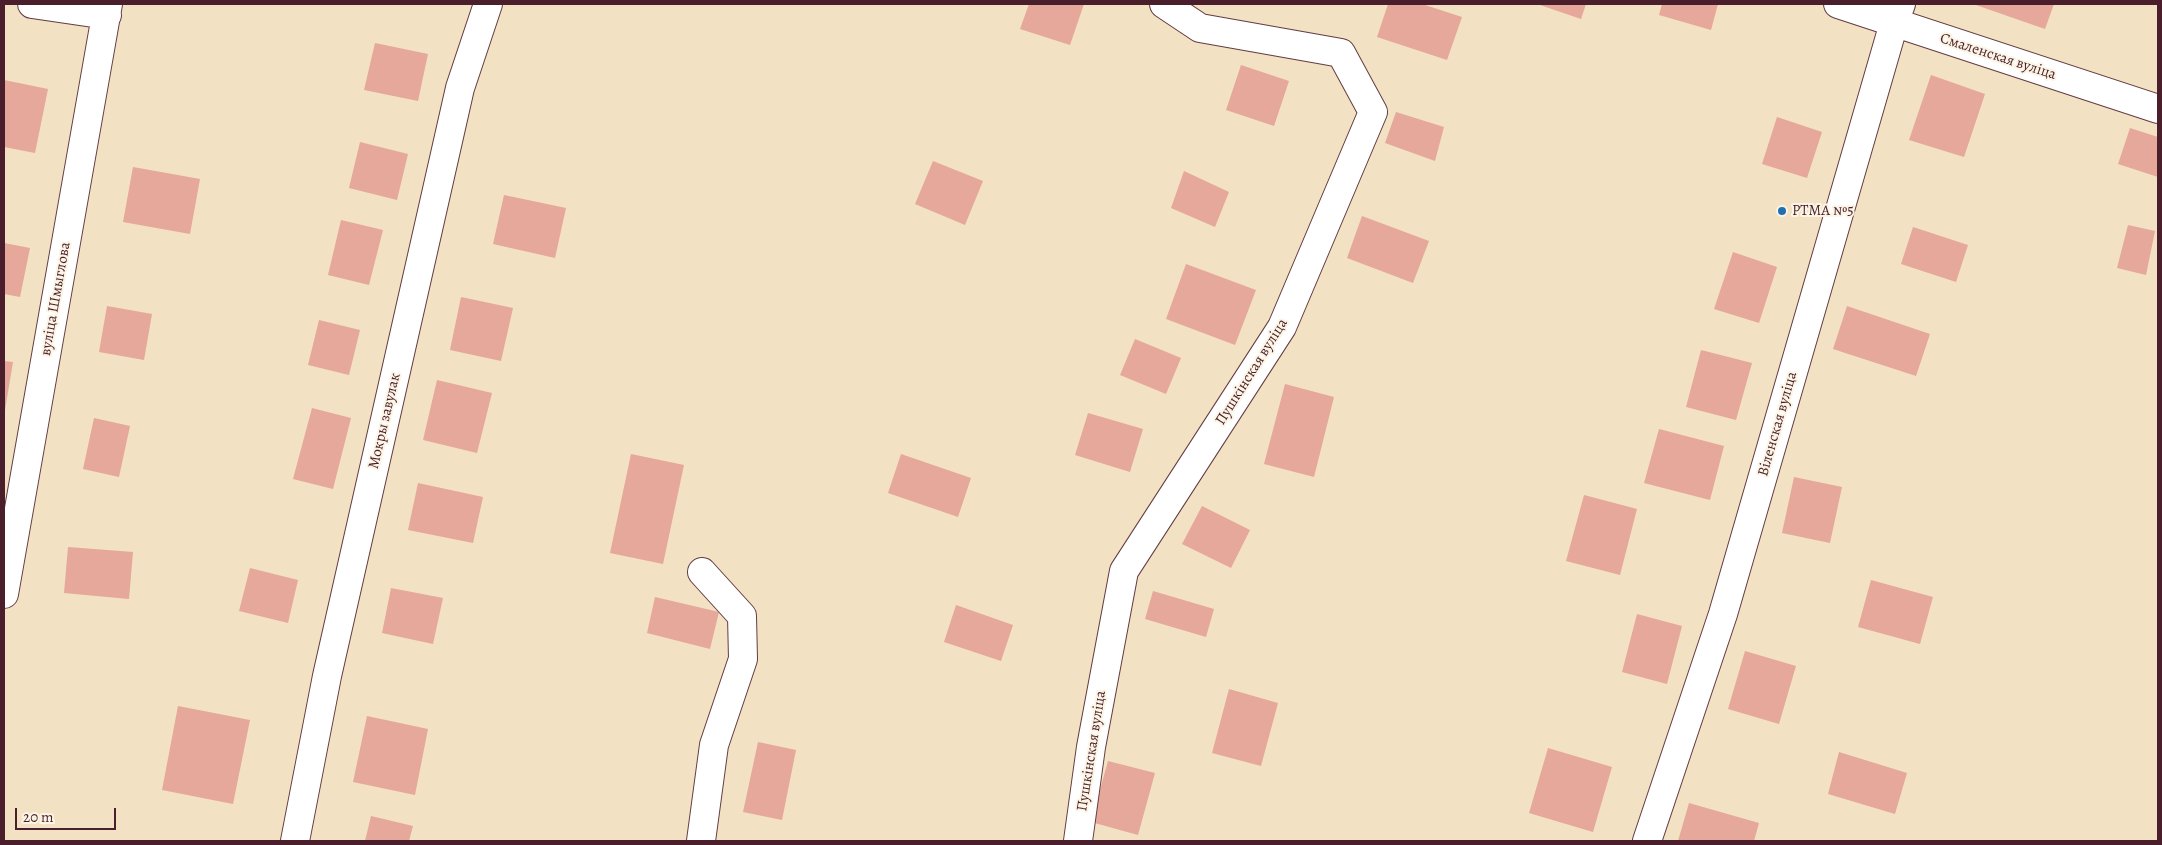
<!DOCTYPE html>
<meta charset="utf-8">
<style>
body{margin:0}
#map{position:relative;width:2162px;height:845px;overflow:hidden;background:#f2e1c2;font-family:Alegreya,serif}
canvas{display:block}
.frame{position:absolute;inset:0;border:5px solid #4a1f2b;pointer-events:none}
.scale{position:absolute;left:15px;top:808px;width:101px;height:22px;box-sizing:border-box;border:2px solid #4a1f2b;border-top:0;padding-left:6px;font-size:15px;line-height:18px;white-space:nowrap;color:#4a1f2b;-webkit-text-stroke:4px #fcf5e5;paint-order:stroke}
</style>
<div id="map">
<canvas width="2162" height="845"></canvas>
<div class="frame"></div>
<div class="scale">20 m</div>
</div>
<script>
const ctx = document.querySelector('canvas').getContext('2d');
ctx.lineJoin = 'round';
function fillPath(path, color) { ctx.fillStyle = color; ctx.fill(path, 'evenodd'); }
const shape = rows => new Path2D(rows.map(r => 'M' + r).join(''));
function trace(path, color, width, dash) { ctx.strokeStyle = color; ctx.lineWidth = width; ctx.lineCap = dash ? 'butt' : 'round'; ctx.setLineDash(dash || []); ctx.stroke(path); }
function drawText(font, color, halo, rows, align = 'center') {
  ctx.font = font + ' Alegreya,serif'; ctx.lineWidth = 4; ctx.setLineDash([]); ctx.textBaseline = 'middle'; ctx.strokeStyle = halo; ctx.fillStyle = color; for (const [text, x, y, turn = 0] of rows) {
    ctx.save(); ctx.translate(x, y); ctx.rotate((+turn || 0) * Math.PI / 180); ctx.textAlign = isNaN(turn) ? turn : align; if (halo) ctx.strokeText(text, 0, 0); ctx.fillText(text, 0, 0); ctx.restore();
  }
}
fillPath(shape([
 [1029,4,1084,4,1070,45,1020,29],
 [1388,4,1422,4,1462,17,1447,60,1377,37],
 [1537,4,1586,4,1581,19],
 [1662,4,1718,4,1711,30,1659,15],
 [1973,4,2054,4,2045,29],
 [375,43,428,54,418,101,364,90],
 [1241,65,1289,81,1274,126,1226,110],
 [1931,75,1985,94,1964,157,1909,140],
 [4,80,48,89,35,153,4,147],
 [1396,112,1444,127,1435,161,1385,143],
 [1777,117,1822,132,1807,178,1762,164],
 [2130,128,2158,137,2158,177,2118,164],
 [360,142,408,154,397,200,349,188],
 [933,161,983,181,965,225,915,204],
 [133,167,200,179,190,234,123,222],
 [1184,171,1229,192,1215,227,1171,208],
 [504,195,566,208,555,258,493,244],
 [1362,216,1429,241,1413,283,1347,258],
 [341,220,383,230,369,285,328,275],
 [2128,225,2155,231,2146,275,2117,268],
 [1913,227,1968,245,1956,282,1901,264],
 [4,243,30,248,20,297,4,294],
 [1733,252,1777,267,1759,323,1714,309],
 [1186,264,1256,290,1235,345,1166,319],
 [461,297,513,308,501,361,450,350],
 [107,306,152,314,144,360,99,352],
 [1847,306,1930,334,1916,376,1833,349],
 [319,320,360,330,349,375,308,365],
 [1135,339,1181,358,1166,394,1120,375],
 [1701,350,1752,363,1736,420,1686,407],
 [4,361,13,362,5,410,4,410],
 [437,380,492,393,477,453,423,440],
 [1285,384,1334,397,1314,477,1264,464],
 [312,408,351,418,333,489,293,479],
 [1088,413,1143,429,1130,472,1075,455],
 [94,418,130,426,119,477,83,469],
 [1659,429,1724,446,1710,500,1644,483],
 [631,454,684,465,663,564,610,553],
 [901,454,971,478,958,517,888,493],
 [1794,477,1842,487,1830,543,1782,533],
 [418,483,483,497,473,543,408,530],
 [1584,495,1637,509,1620,575,1566,561],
 [1202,506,1250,530,1231,568,1182,544],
 [68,547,133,552,129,599,64,593],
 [250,568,298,580,288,623,239,611],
 [1871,580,1933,597,1920,644,1858,627],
 [391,588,443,598,433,644,382,633],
 [1153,591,1214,609,1206,637,1145,619],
 [655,597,719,612,710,649,647,633],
 [956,605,1013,625,1001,661,944,642],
 [1637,614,1682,626,1667,684,1622,672],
 [1745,651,1796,666,1779,724,1728,709],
 [1229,689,1278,703,1261,766,1212,753],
 [178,706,250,720,233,804,162,790],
 [367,716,428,729,415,795,353,782],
 [758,742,796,750,782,820,743,812],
 [1548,748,1612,767,1593,832,1529,813],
 [1839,752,1907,773,1895,814,1828,794],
 [1108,761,1155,773,1138,835,1091,822],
 [1689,803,1759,823,1754,841,1678,841],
 [371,816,413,826,409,841,365,841]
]), '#e5a89a');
const minor = shape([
 [32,4,107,15],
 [1838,4,2158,109],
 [4,594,108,4],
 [295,841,327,676,460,88,488,4],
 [701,841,714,745,743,659,742,616,702,572],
 [1078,841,1091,747,1124,571,1282,327,1373,112,1341,53,1200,28,1164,4],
 [1647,841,1723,614,1894,23,1901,4]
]);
trace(minor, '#633c42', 30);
trace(minor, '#fff', 28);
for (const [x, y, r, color] of [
 [1782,211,5,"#1f6fb2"]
]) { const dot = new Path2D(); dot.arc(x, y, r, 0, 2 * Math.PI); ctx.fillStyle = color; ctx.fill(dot); trace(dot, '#fcf5e5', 2); }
drawText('15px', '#4a1f2b', '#fcf5e5', [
 ["Смаленская вуліца",1998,57,18],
 ["вуліца Шмыглова",56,299,-80],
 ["Пушкінская вуліца",1252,372,-58],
 ["Мокры завулак",385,421,-77],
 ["Віленская вуліца",1778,424,-74],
 ["Пушкінская вуліца",1092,751,-81]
]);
drawText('15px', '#4a1f2b', '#fcf5e5', [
 ["РТМА №5",1792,211]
], 'left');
</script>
